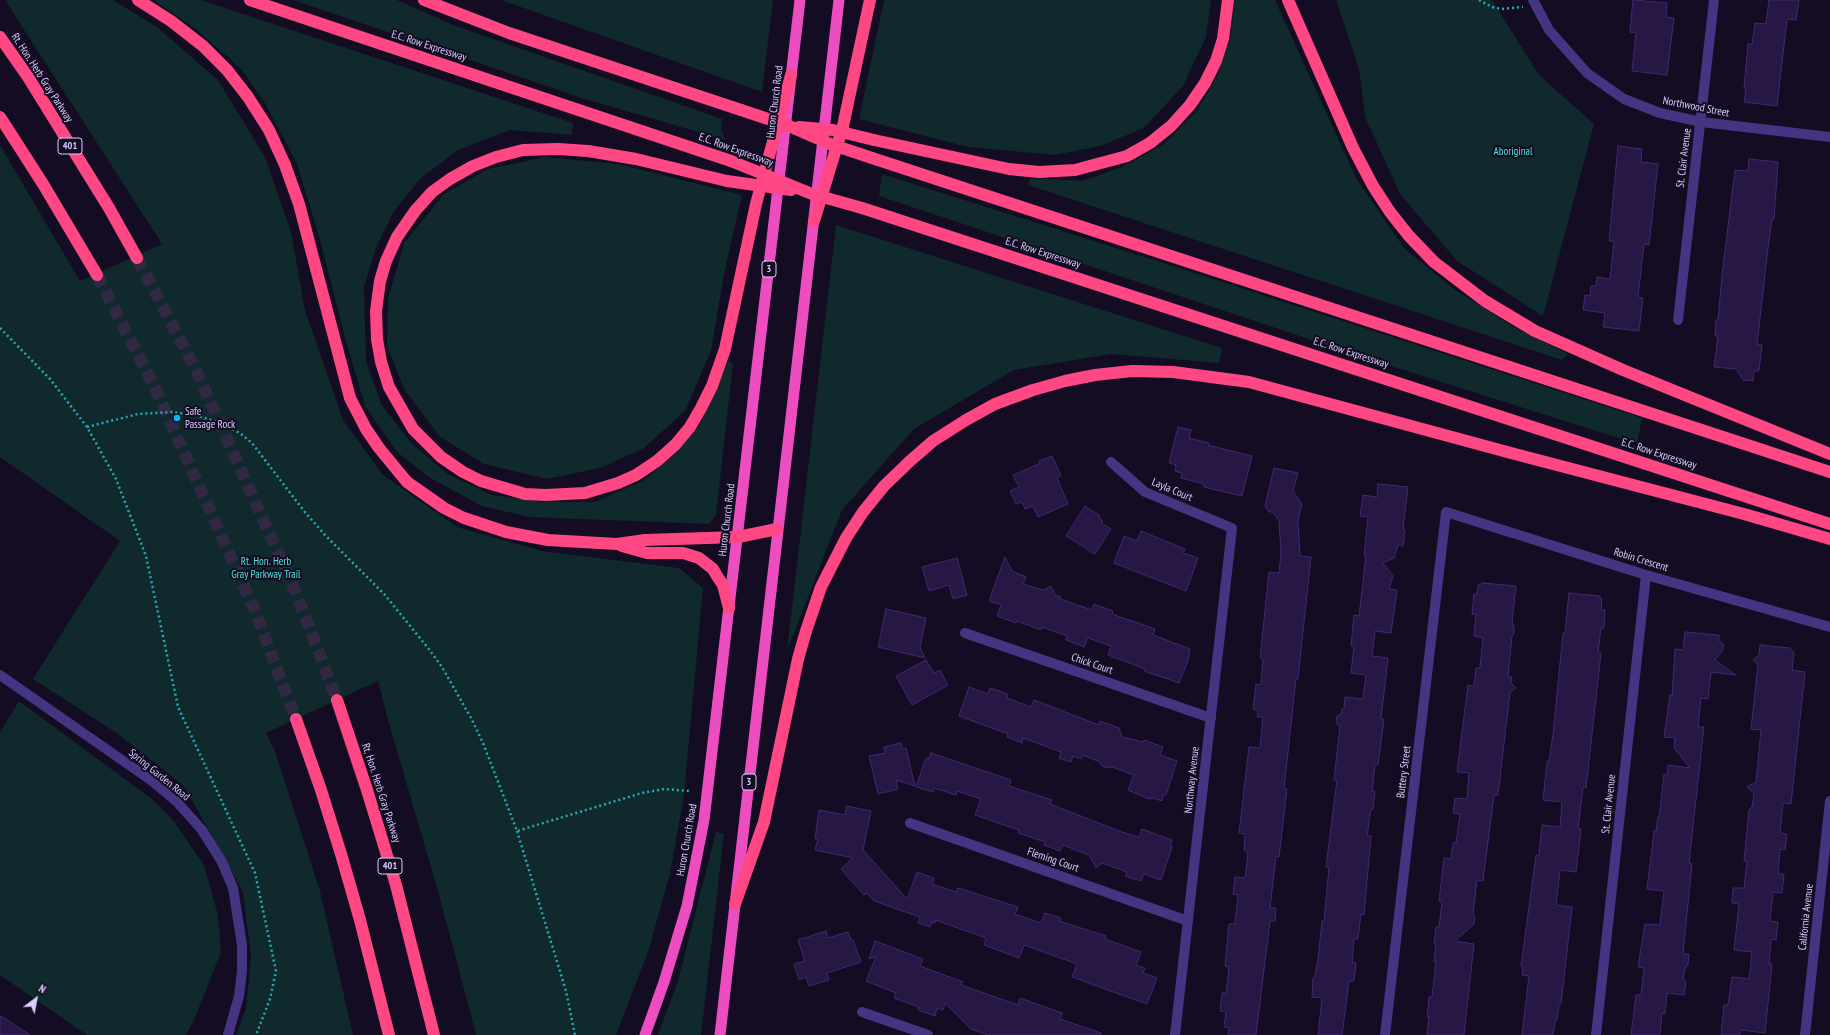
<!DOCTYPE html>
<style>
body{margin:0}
#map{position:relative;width:1830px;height:1035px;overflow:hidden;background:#130c22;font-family:"PT Sans Narrow",sans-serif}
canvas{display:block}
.north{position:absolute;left:16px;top:979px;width:40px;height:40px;-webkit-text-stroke:3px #130c22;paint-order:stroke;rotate:32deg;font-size:11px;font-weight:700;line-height:16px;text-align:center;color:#dbcdff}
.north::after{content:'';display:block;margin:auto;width:14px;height:18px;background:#dbcdff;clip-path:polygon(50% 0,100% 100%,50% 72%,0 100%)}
</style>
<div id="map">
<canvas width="1830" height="1035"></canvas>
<div class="north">N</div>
</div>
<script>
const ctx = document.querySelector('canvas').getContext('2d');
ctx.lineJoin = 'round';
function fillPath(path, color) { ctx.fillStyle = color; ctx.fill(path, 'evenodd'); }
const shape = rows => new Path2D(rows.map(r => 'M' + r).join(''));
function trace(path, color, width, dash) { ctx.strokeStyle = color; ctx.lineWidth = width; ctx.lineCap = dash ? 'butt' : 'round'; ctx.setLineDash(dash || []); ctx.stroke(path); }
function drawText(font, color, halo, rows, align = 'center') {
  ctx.font = font + ' "PT Sans Narrow",sans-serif'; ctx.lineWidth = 4; ctx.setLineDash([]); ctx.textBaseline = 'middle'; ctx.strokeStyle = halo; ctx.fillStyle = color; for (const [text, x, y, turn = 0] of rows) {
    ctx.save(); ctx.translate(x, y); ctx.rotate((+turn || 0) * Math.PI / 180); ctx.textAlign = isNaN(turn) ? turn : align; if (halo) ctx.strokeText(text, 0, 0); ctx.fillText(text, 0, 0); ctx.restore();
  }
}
fillPath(shape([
 [5,0,113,0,157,27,218,80,265,157,291,232,305,310,343,420,383,475,457,527,542,551,679,568,703,588,684,795,670,874,648,952,616,1035,476,1035,440,898,388,720,378,681,266,733,275,751,320,891,353,1035,236,1035,246,1008,251,957,243,892,184,786,201,772,184,786,118,734,33,679,120,541,0,457,0,145,80,281,162,244],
 [154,0,201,0,573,123,572,135,510,130,458,150,421,178,394,211,376,248,364,287,366,360,381,404,412,444,448,474,492,495,544,502,594,502,643,481,674,455,701,423,728,361,733,364,716,515,709,524,529,517,482,506,430,478,397,452,365,406,345,338,320,240,297,164,265,103,241,69,197,30],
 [293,0,397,0,453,25,722,119,721,130,726,140,588,100],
 [501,0,773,0,762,92,623,43],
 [884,0,1211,0,1206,37,1183,86,1144,128,1100,146,1055,155,968,147,859,119],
 [1234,0,1275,0,1356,178,1404,248,1454,289,1512,326,1568,354,1562,360,1028,185,1030,178,1082,181,1122,167,1163,145,1197,111,1217,77,1231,37],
 [1336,0,1492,0,1539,75,1594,124,1543,316,1457,261,1400,194,1365,117,1359,69],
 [545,157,618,164,742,195,724,274,711,351,685,411,644,448,600,468,547,479,484,464,440,437,404,389,387,346,388,299,404,243,444,194,488,169],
 [882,174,1176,267,1642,418,1637,444,1366,358,879,196],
 [836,225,1222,348,1219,363,1111,354,1014,370,914,429,842,510,787,651],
 [19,701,152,799,173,820,204,865,218,915,221,952,194,1020,186,1035,87,1035,0,975,0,732],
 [716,832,724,834,701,1035,658,1035,678,981]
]), '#0f292c');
const building = shape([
 [1633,0,1667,3,1666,17,1674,18,1667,75,1632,71,1636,33,1630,32,1633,0],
 [1769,0,1799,0,1796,20,1787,19,1777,106,1744,102,1746,88,1744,88,1748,44,1752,44,1755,23,1766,24,1769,0],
 [1618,146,1642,149,1641,162,1658,164,1649,245,1644,244,1638,297,1643,298,1639,331,1603,327,1605,313,1583,310,1585,295,1590,296,1591,286,1596,286,1597,277,1610,279,1614,241,1609,241,1618,146],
 [1749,159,1778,162,1774,219,1772,219,1768,248,1757,344,1762,345,1759,371,1754,371,1753,381,1743,380,1736,369,1714,367,1718,336,1715,336,1716,320,1718,320,1722,275,1735,170,1748,171,1749,159],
 [1178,427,1191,430,1189,438,1209,443,1208,445,1252,456,1242,496,1204,487,1204,484,1181,478,1182,473,1175,471,1176,465,1169,463,1178,427],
 [1052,456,1061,476,1057,478,1068,504,1038,517,1033,506,1025,509,1022,502,1016,504,1010,491,1019,487,1013,475,1039,464,1039,461,1052,456],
 [1274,468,1298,473,1293,491,1302,504,1298,520,1300,556,1311,557,1298,679,1296,679,1284,789,1287,789,1279,857,1276,856,1270,908,1276,908,1275,921,1270,921,1256,1035,1228,1035,1229,1028,1224,1027,1226,1012,1220,1011,1222,993,1226,993,1229,967,1225,966,1229,924,1235,924,1238,895,1233,894,1235,877,1245,878,1248,853,1244,850,1245,834,1239,833,1247,764,1249,747,1260,748,1263,717,1257,717,1258,710,1253,709,1256,684,1261,685,1263,659,1260,658,1269,572,1279,573,1281,553,1279,521,1274,513,1268,511,1265,506,1274,468],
 [1378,484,1408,487,1403,529,1405,530,1403,546,1398,545,1394,558,1383,563,1393,576,1389,589,1397,590,1391,633,1375,631,1372,656,1388,658,1381,719,1384,719,1378,765,1375,765,1372,791,1375,792,1373,809,1371,809,1367,836,1371,836,1364,915,1361,914,1358,939,1354,939,1352,963,1356,963,1354,981,1349,981,1342,1035,1318,1035,1322,998,1312,997,1313,978,1315,976,1318,959,1322,921,1324,921,1329,867,1326,867,1337,780,1334,780,1340,726,1336,723,1337,716,1341,714,1342,709,1344,710,1345,697,1363,699,1366,675,1351,673,1354,646,1351,646,1354,615,1359,616,1366,556,1364,556,1368,517,1360,516,1363,495,1377,497,1378,484],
 [1085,506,1100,516,1099,518,1103,521,1101,523,1111,529,1095,554,1066,536,1085,506],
 [1141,531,1185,549,1183,553,1198,558,1186,591,1114,563,1124,536,1137,541,1141,531],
 [1005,557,1012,571,1026,577,1023,584,1043,590,1051,586,1055,595,1061,597,1060,599,1092,610,1094,604,1113,611,1112,614,1155,629,1153,635,1190,649,1188,661,1179,683,1144,671,1145,669,1108,655,1111,646,1088,638,1084,647,1066,640,1067,636,1042,627,1041,630,1017,621,1016,623,997,616,1001,605,989,601,1005,557],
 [957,558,967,595,953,599,949,585,929,591,922,567,957,558],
 [1482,583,1516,586,1512,622,1514,627,1514,634,1512,636,1508,677,1512,677,1511,683,1516,688,1510,692,1498,795,1494,795,1483,881,1477,880,1473,914,1475,917,1474,924,1455,941,1474,944,1464,1035,1427,1035,1429,1017,1427,1017,1429,997,1432,997,1436,961,1434,961,1436,944,1434,944,1436,927,1439,927,1442,901,1439,901,1444,858,1451,859,1453,843,1456,843,1460,814,1453,813,1455,798,1467,799,1469,773,1457,772,1468,685,1474,686,1476,668,1480,668,1483,638,1474,636,1476,614,1472,614,1474,594,1477,594,1478,585,1481,585,1482,583],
 [1569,593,1600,596,1600,599,1602,599,1601,610,1605,610,1604,628,1601,628,1598,653,1601,653,1586,788,1583,787,1578,829,1581,829,1576,872,1560,870,1556,905,1572,907,1561,1004,1559,1004,1557,1020,1555,1020,1553,1035,1522,1035,1529,976,1522,975,1523,966,1521,966,1536,855,1539,856,1542,825,1560,827,1562,802,1543,800,1547,761,1549,762,1553,734,1563,633,1565,633,1569,593],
 [886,609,926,618,920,648,925,658,878,647,886,609],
 [1685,632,1719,635,1719,641,1723,644,1723,650,1715,660,1736,675,1711,672,1708,699,1701,698,1698,727,1704,727,1689,863,1692,864,1683,954,1689,954,1688,965,1685,968,1683,978,1686,982,1684,995,1667,993,1665,1014,1662,1013,1660,1035,1631,1035,1636,995,1641,995,1644,968,1638,967,1645,924,1660,925,1664,891,1647,889,1654,831,1656,831,1658,817,1659,818,1664,774,1667,775,1668,765,1690,768,1674,748,1675,738,1664,737,1670,695,1672,696,1675,649,1683,650,1685,632],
 [1760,645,1790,648,1794,653,1792,670,1805,672,1791,804,1783,803,1780,833,1787,834,1785,850,1780,849,1778,874,1784,874,1782,893,1773,892,1770,921,1778,922,1776,940,1771,939,1769,964,1772,964,1765,1033,1741,1030,1740,1035,1721,1035,1724,1005,1728,1005,1732,977,1749,979,1752,952,1734,950,1739,904,1732,903,1733,888,1744,888,1747,861,1744,861,1749,810,1752,807,1754,793,1747,787,1756,782,1761,730,1751,729,1758,665,1753,660,1759,655,1760,645],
 [926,660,934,673,940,670,948,685,912,705,896,676,926,660],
 [969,687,988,694,990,688,1008,694,1007,698,1031,707,1034,700,1099,725,1100,721,1119,728,1122,737,1143,742,1144,740,1163,747,1160,755,1177,761,1166,795,1164,794,1162,801,1153,798,1149,799,1128,790,1134,775,1112,767,1108,768,1102,766,1100,762,1083,755,1081,759,1073,756,1071,762,1059,758,1061,752,1023,738,1022,743,1007,737,1008,734,959,716,969,687],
 [901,743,902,749,906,748,915,786,896,780,898,789,878,794,869,756,885,753,884,747,901,743],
 [931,753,1011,780,1009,786,1052,800,1050,804,1122,832,1139,837,1142,829,1172,840,1170,847,1172,847,1161,880,1144,874,1141,881,1125,876,1127,872,1102,863,1096,868,1089,855,1063,845,1060,851,1044,845,1045,842,1018,833,1019,830,975,815,981,799,957,791,956,795,934,788,933,792,916,787,926,758,929,759,931,753],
 [847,806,871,811,863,850,907,899,917,872,934,878,932,884,956,892,958,888,1018,907,1015,914,1041,923,1045,913,1061,918,1059,921,1106,936,1105,939,1141,952,1136,965,1145,968,1143,973,1157,978,1147,1004,1072,977,1077,964,1024,945,1019,958,984,945,986,938,935,920,935,923,932,922,930,927,918,923,920,917,874,901,867,893,864,895,841,869,853,858,815,850,818,839,815,839,819,810,845,815,847,806],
 [826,931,828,938,848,932,851,940,853,940,861,962,827,973,829,980,809,986,806,977,799,980,794,964,805,961,798,940,826,931],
 [875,941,923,959,920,966,963,982,961,985,1018,1005,1020,998,1062,1013,1060,1019,1101,1033,1101,1035,988,1035,971,1029,945,1003,943,1010,937,1008,935,1016,918,1010,919,1007,894,998,896,993,866,981,876,957,869,959,875,941],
 [0,1016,6,1019,30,1035,0,1035,0,1016]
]);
fillPath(building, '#271744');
trace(building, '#422871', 1);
trace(shape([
 [137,258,197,372,296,593,337,700],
 [97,275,156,390,255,611,296,719]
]), '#312943', 12, [12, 6]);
trace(shape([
 [1479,0,1492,7,1501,9,1523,7],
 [0,328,50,379,87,427,116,479,146,556,178,707,255,873,276,971,270,999,256,1035],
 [87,427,138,414,172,412,198,416,224,424,241,434,252,443,304,511,324,534,385,595,428,648,442,667,471,718,483,743,517,831,642,793,664,789,690,791],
 [517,831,566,991,575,1035]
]), '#28aab9', 2.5, [2, 3]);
trace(shape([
 [1533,0,1549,30,1587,73,1624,99,1660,113,1701,122,1830,137],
 [1678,320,1714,0],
 [1111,462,1145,492,1232,528,1175,1035],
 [965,633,1211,718],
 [0,675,152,781,177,802,202,830,222,862,233,888,242,945,242,971,239,996,228,1035],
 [910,823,1188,921],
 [862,1012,928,1035],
 [1385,1035,1446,512,1646,575,1830,627],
 [1596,1035,1646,575],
 [1805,1035,1830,801]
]), '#443583', 10);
trace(shape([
 [645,1035,664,982,687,906,704,820,800,0],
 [720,1035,839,0]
]), '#ec4ec1', 11);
trace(shape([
 [138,0,171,21,203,46,227,70,248,97,269,130,285,165,299,204,350,398,366,429,379,448,407,482,444,508,464,518,506,532,548,540,617,544,645,540,738,537,777,529],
 [250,0,731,161],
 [424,0,509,33,741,110],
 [1288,0,1353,148,1373,186,1390,212,1409,236,1434,262,1485,301,1535,331,1623,370,1830,454],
 [0,37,28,77,109,208,137,258],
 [0,117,43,184,97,275],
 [874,140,1009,169,1039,172,1075,170,1127,156,1150,143,1171,126,1190,105,1205,83,1216,61,1223,39,1228,0],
 [872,158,1830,472],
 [727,181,636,159,588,151,558,149,523,150,496,157,473,166,450,179,432,192,415,211,397,237,386,261,380,281,376,311,377,339,381,362,389,387,413,429,441,457,463,472,481,481,525,494,546,495,585,493,618,483,636,475,657,461,675,445,690,427,701,408,712,386,725,349,756,204,791,75],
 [862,208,1830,524],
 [814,221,843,126,870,0],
 [622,546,647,553,683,553,699,558,713,569,717,576,723,585,729,608],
 [337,700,367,790,396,885,434,1035],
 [296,719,321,790,341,854,360,920,389,1035],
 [735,904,764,822,798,659,806,631,821,587,846,538,863,512,884,486,910,461,933,441,966,420,995,404,1033,390,1065,381,1095,375,1132,371,1173,372,1249,382,1511,453,1744,514,1830,539]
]), '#ff4883', 12);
trace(shape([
 [741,110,789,126,830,144,872,158],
 [799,127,833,130,874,140],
 [731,161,812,194,862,208],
 [727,181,791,190]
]), '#ff4883', 12);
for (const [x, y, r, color] of [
 [177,418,4,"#00b8f8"]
]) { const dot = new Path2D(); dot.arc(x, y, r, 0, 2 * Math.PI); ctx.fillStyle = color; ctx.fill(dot); trace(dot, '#130c22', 1.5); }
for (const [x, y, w] of [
 [70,146,24],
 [769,269,14],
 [749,782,14],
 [390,866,24]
]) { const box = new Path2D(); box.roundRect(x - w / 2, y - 8, w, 16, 3); ctx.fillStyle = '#130c22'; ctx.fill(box); trace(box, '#dbcdff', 1); }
drawText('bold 10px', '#dbcdff', null, [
 ["401",70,146],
 ["3",769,269],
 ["3",749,782],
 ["401",390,866]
]);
drawText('11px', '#dbcdff', '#130c22', [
 ["E.C. Row Expressway",429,46,18],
 ["Rt. Hon. Herb Gray Parkway",42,78,57],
 ["Huron Church Road",775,102,-83],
 ["Northwood Street",1696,107,11],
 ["E.C. Row Expressway",736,150,20],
 ["St. Clair Avenue",1684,158,-83],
 ["E.C. Row Expressway",1043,253,18],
 ["E.C. Row Expressway",1351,353,18],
 ["E.C. Row Expressway",1659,454,18],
 ["Layla Court",1172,490,23],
 ["Huron Church Road",727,520,-83],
 ["Robin Crescent",1641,560,17],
 ["Chick Court",1092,664,19],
 ["Buttery Street",1404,772,-83],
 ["Spring Garden Road",159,775,39],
 ["Northway Avenue",1192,780,-84],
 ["Rt. Hon. Herb Gray Parkway",381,793,72],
 ["St. Clair Avenue",1609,804,-84],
 ["Huron Church Road",687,840,-80],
 ["Fleming Court",1053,860,19],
 ["California Avenue",1806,917,-84]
]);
drawText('11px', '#53e5d8', '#130c22', [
 ["Aboriginal",1513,152],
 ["Rt. Hon. Herb",266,562],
 ["Gray Parkway Trail",266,575]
]);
drawText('11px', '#dbcdff', '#130c22', [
 ["Safe",185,412],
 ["Passage Rock",185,425]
], 'left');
</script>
